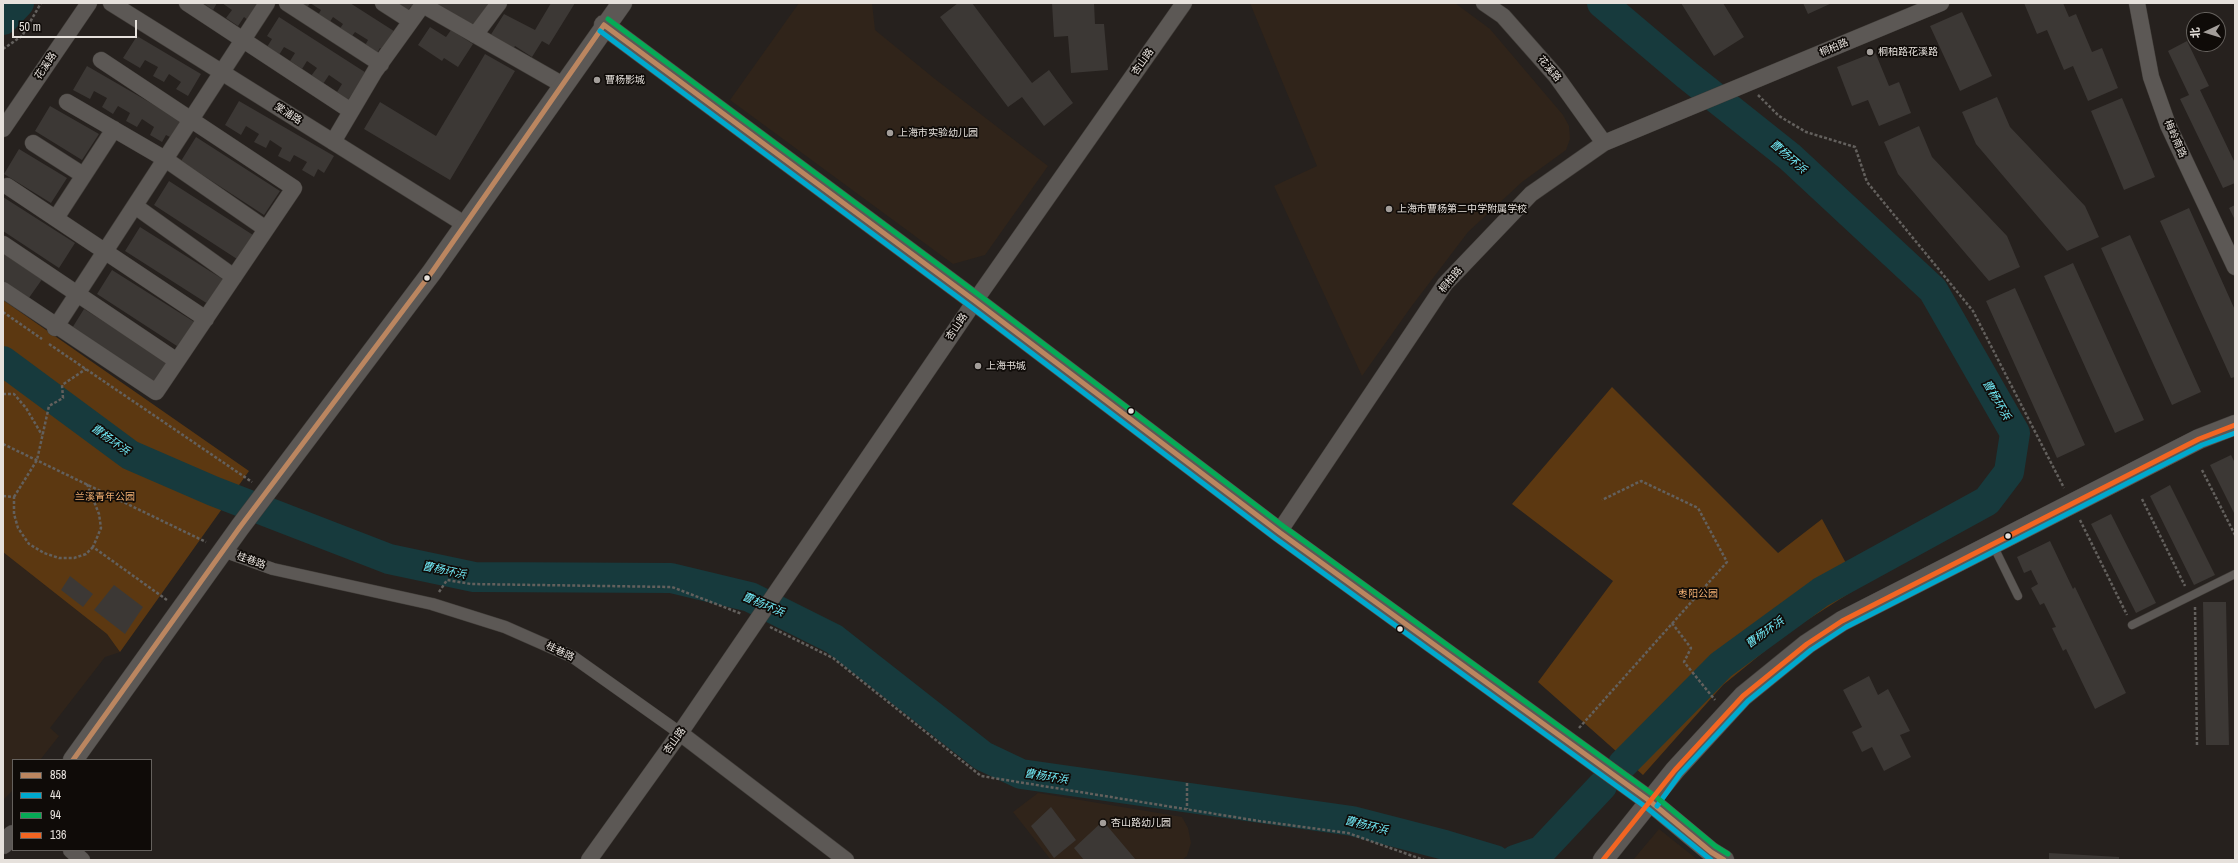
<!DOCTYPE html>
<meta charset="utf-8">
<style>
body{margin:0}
#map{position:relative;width:2238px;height:863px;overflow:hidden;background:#26211e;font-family:"Archivo Narrow","Noto Sans SC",sans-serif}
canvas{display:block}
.frame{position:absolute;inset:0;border:4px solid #e6e1dc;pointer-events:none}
.legend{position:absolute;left:12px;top:759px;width:140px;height:92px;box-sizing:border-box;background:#0f0b08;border:1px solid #65615d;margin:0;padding:5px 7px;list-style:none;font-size:12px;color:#e6e1dc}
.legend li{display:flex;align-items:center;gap:8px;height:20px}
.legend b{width:20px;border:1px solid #65615d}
.north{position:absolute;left:2186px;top:12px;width:40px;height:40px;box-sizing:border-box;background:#0f0b08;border:1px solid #65615d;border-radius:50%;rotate:266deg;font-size:11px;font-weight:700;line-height:16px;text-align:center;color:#e6e1dc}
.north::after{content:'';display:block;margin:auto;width:14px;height:18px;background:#a39e9a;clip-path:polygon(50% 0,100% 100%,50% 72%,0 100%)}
.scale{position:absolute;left:12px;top:20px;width:125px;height:18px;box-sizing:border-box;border:2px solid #e6e1dc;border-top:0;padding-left:5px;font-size:12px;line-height:14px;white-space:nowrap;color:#e6e1dc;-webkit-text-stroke:3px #0f0b08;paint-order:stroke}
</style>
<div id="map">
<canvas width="2238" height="863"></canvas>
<div class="frame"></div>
<ul class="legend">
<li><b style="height:5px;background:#bb8660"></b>858</li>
<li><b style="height:5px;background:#00a9ce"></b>44</li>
<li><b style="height:5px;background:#06aa56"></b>94</li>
<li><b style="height:5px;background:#f26522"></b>136</li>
</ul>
<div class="north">北</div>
<div class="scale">50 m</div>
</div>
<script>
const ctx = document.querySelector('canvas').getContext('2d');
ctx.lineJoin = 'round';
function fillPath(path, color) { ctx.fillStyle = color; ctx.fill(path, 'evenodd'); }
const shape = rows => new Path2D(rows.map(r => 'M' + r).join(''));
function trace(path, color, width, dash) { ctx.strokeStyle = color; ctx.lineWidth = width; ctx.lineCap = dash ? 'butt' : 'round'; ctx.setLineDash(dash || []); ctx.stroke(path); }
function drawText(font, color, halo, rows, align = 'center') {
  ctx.font = font + ' "Archivo Narrow","Noto Sans SC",sans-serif'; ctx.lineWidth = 3.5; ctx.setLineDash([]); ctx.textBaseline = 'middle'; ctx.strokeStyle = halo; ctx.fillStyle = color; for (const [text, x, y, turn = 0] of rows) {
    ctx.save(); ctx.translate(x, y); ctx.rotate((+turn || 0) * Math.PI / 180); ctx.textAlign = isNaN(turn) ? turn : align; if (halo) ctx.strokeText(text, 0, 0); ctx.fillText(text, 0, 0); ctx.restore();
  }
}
fillPath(shape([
 [799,3,872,3,875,30,935,79,1048,166,985,255,953,264,730,100],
 [1250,3,1455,3,1490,29,1563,115,1569,126,1570,139,1566,150,1522,182,1468,232,1411,307,1362,376,1274,186,1317,166],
 [3,552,107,634,120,652,105,657,50,728,59,736,40,760,13,760,13,790,3,800],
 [1038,793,1182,817,1188,828,1191,843,1187,856,1182,860,1051,860,1013,812],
 [1659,829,1698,860,1633,860]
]), '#30241a');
fillPath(shape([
 [3,300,249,471,120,652,107,634,3,552],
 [1612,387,1778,553,1822,519,1859,587,1787,633,1723,685,1643,775,1538,682,1613,581,1512,504]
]), '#5c3811');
trace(shape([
 [1602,3,1687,75,1790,157,1933,290,2015,433,2009,472,1987,501,1821,592,1721,665,1623,764],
 [3,20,19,3],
 [3,361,130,455,213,491,389,559,474,577,671,578,750,597,834,639,983,756,1021,774,1352,821,1445,845,1495,860],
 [1515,860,1541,851,1602,786]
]), '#173a3d', 30);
fillPath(shape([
 [203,3,217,3,213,10],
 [222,3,260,3,249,21,244,17,238,26,226,18,232,10],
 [292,3,350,3,397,33,385,51,380,48,375,57,363,49,368,40,355,32,349,40,337,33,343,24,333,17,328,25,316,18,321,10,310,3,305,11],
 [396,3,420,3,417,9,411,6,406,14],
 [436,3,486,3,489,5,474,28,434,6],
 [551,3,575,3,549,45,542,41,532,57,515,46,512,50,490,36,504,14,535,30],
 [958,3,972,3,1032,83,1049,70,1073,103,1044,126,1022,97,1008,107,940,17],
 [1052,3,1094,3,1095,24,1104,24,1108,70,1071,73,1068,36,1054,37],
 [1681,3,1723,3,1744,37,1714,56],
 [1803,3,1832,3,1808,14],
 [2024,3,2063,3,2069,17,2076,14,2092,52,2102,48,2118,88,2088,101,2073,66,2064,70,2047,30,2037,34],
 [1962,12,1992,76,1960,91,1930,26],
 [279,17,371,76,354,91,348,100,337,92,342,84,329,75,323,84,311,76,317,68,307,61,302,69,290,61,295,53,284,47,279,55,267,47,272,39,267,36],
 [430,27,446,37,451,30,473,44,458,67,444,58,442,61,418,45],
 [137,36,201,74,188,96,176,89,181,82,169,74,164,82,153,76,158,67,145,60,140,68,123,58],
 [2187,41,2209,86,2200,90,2235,163,2235,183,2223,188,2180,99,2189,95,2168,51],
 [1875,52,1889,86,1899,82,1911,113,1879,126,1868,100,1852,106,1837,67],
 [485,54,515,71,450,180,364,129,380,102,436,136],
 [87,66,182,121,172,138,166,135,162,142,150,135,154,127,142,119,137,127,126,121,130,113,118,106,113,114,102,107,107,98,94,91,90,99,73,90],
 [1997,97,2010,127,2085,206,2099,237,2067,251,1976,144,1962,112],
 [2122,98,2155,177,2124,190,2091,111],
 [239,101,334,156,324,173,318,169,314,177,302,170,307,162,294,155,290,162,278,156,282,148,270,140,266,148,254,142,259,134,246,126,241,135,225,125],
 [50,106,99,134,82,160,35,131],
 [1919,126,1932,157,2007,236,2020,267,1989,281,1898,174,1884,142],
 [196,137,280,191,264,215,181,161],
 [19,149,67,178,51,203,4,174],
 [169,181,253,235,237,259,154,205],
 [3,197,75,243,59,268,3,231],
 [2235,205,2235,220,2229,208],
 [2189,208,2235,310,2235,377,2231,378,2160,221],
 [140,227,224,280,208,304,125,251],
 [2130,235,2201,392,2172,405,2101,248],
 [3,252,43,278,26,302,3,287],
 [2073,263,2144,420,2115,433,2044,276],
 [112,270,196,323,180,348,97,294],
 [2015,288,2085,445,2057,458,1986,301],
 [84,309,169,362,153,386,69,333],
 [2231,455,2235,463,2235,515,2210,465],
 [2170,485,2215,575,2194,585,2150,496],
 [2111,514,2156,603,2136,613,2091,524],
 [2050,541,2073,589,2075,587,2126,693,2095,709,2066,649,2063,651,2052,628,2056,627,2044,603,2040,605,2031,588,2038,584,2031,570,2024,573,2017,557],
 [70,576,93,594,83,607,61,590],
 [114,585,143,607,125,634,94,610],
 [2203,602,2226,602,2229,745,2206,745],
 [1869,676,1878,695,1888,689,1910,731,1900,735,1911,757,1884,771,1872,747,1862,752,1852,732,1862,727,1843,690],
 [1051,807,1076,840,1054,858,1031,826],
 [1103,821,1136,860,1084,860,1074,848],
 [2049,853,2119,857,2119,860,2049,860]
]), '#3c3835');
const service = shape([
 [1993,545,2018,596],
 [2132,625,2235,574]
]);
const pedestrian = shape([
 [223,551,273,569,432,604,505,627,573,657,680,733]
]);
const minor = shape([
 [111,3,466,225],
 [187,3,351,111],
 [287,3,381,64],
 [383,3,411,21],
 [1484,3,1503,16,1556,76,1604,143],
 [2137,3,2151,77,2168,125,2235,267],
 [423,5,563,85],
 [475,35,499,3],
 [67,102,165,159,266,229],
 [3,129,89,3],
 [333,142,375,71,424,3],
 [33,143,83,175],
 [7,186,206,319],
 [135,206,234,277],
 [56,218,114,129],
 [3,244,177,361],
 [3,290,156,392,294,188,101,60],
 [55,328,267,3],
 [1279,532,1445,284,1531,194,1604,143,1941,3],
 [680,733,846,860],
 [71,850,82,860],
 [589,860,680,733,975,301,1184,3]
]);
const tertiary = shape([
 [604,25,975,301,1279,532,1651,802,1711,852,1724,860],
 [73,760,240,527,432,272,622,3],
 [3,844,13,835],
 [1603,860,1675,770,1743,696,1807,644,1842,621,2199,439,2235,425]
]);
trace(service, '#423e3a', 9);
trace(pedestrian, '#423e3a', 13);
trace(minor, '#423e3a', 17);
trace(tertiary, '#423e3a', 21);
trace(shape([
 [3,49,22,36,41,3],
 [1758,95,1779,116,1806,132,1855,147,1867,182,1973,311,2064,488],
 [3,312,42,339],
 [49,344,252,482],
 [3,394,14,394,26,408,42,435],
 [3,444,206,542],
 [2202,470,2235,535],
 [87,484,99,514,101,528,93,547,167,600],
 [3,496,14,497,14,514,18,528,29,544,44,553,59,558,74,558,86,554,93,547],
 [14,497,37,460,49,406,63,398,62,385,86,369],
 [2142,499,2185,586],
 [2080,520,2127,615],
 [439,592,447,580,471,584,672,587,742,614],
 [2195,607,2197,745],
 [1672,623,1691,648,1684,662,1715,700],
 [770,627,833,658,981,776,1259,821,1348,833,1424,860],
 [1579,728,1727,562,1698,508,1641,481,1602,500],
 [1187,783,1187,809]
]), '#63605d', 2.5, [3, 2]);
trace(service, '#5c5855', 8);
trace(pedestrian, '#5c5855', 12);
trace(minor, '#5c5855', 16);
trace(tertiary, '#5c5855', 20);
trace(shape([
 [604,25,975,301,1279,532,1651,802,1711,852,1724,860],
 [73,760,240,527,432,272,604,25]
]), '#bb8660', 5);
trace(shape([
 [600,31,971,307,1275,538,1647,808,1711,860],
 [1657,806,1680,774,1748,701,1811,650,1846,627,2202,445,2235,433]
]), '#00a9ce', 5);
trace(shape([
 [608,19,979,295,1283,526,1655,796,1715,846,1728,854]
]), '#06aa56', 5);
trace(shape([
 [1603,860,1675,770,1743,696,1807,644,1842,621,2199,439,2235,425]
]), '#f26522', 5);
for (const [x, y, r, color] of [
 [1870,52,4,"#a39e9a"],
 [597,80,4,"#a39e9a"],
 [890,133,4,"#a39e9a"],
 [1389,209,4,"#a39e9a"],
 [427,278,3.5,"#e6e1dc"],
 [978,366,4,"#a39e9a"],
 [1131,411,3.5,"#e6e1dc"],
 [2008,536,3.5,"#e6e1dc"],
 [1400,629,3.5,"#e6e1dc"],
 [1103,823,4,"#a39e9a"]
]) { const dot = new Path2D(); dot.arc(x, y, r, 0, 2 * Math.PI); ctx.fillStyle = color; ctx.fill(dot); trace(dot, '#0f0b08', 1.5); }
drawText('10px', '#e6e1dc', '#0f0b08', [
 ["桐柏路",1834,48,-23],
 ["杏山路",1143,62,-55],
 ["花溪路",46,66,-56],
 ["花溪路",1549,69,50],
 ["棠浦路",288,114,32],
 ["梅岭南路",2175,139,66],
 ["桐柏路",1451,280,-50],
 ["杏山路",957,327,-56],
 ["桂巷路",251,561,20],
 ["桂巷路",560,652,26],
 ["杏山路",675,741,-55]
]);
drawText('10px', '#e6e1dc', '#0f0b08', [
 ["桐柏路花溪路",1878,52],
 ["曹杨影城",605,80],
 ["上海市实验幼儿园",898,133],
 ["上海市曹杨第二中学附属学校",1397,209],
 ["上海书城",986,366],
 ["杏山路幼儿园",1111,823]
], 'left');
drawText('10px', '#f4b173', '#0f0b08', [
 ["兰溪青年公园",105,497],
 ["枣阳公园",1698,594]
]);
drawText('italic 11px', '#72ecf9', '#0f0b08', [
 ["曹杨环浜",1788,157,41],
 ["曹杨环浜",1996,400,60],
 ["曹杨环浜",110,440,36],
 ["曹杨环浜",444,571,12],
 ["曹杨环浜",763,605,23],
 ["曹杨环浜",1765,633,-36],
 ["曹杨环浜",1046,777,9],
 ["曹杨环浜",1366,826,14]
]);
</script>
